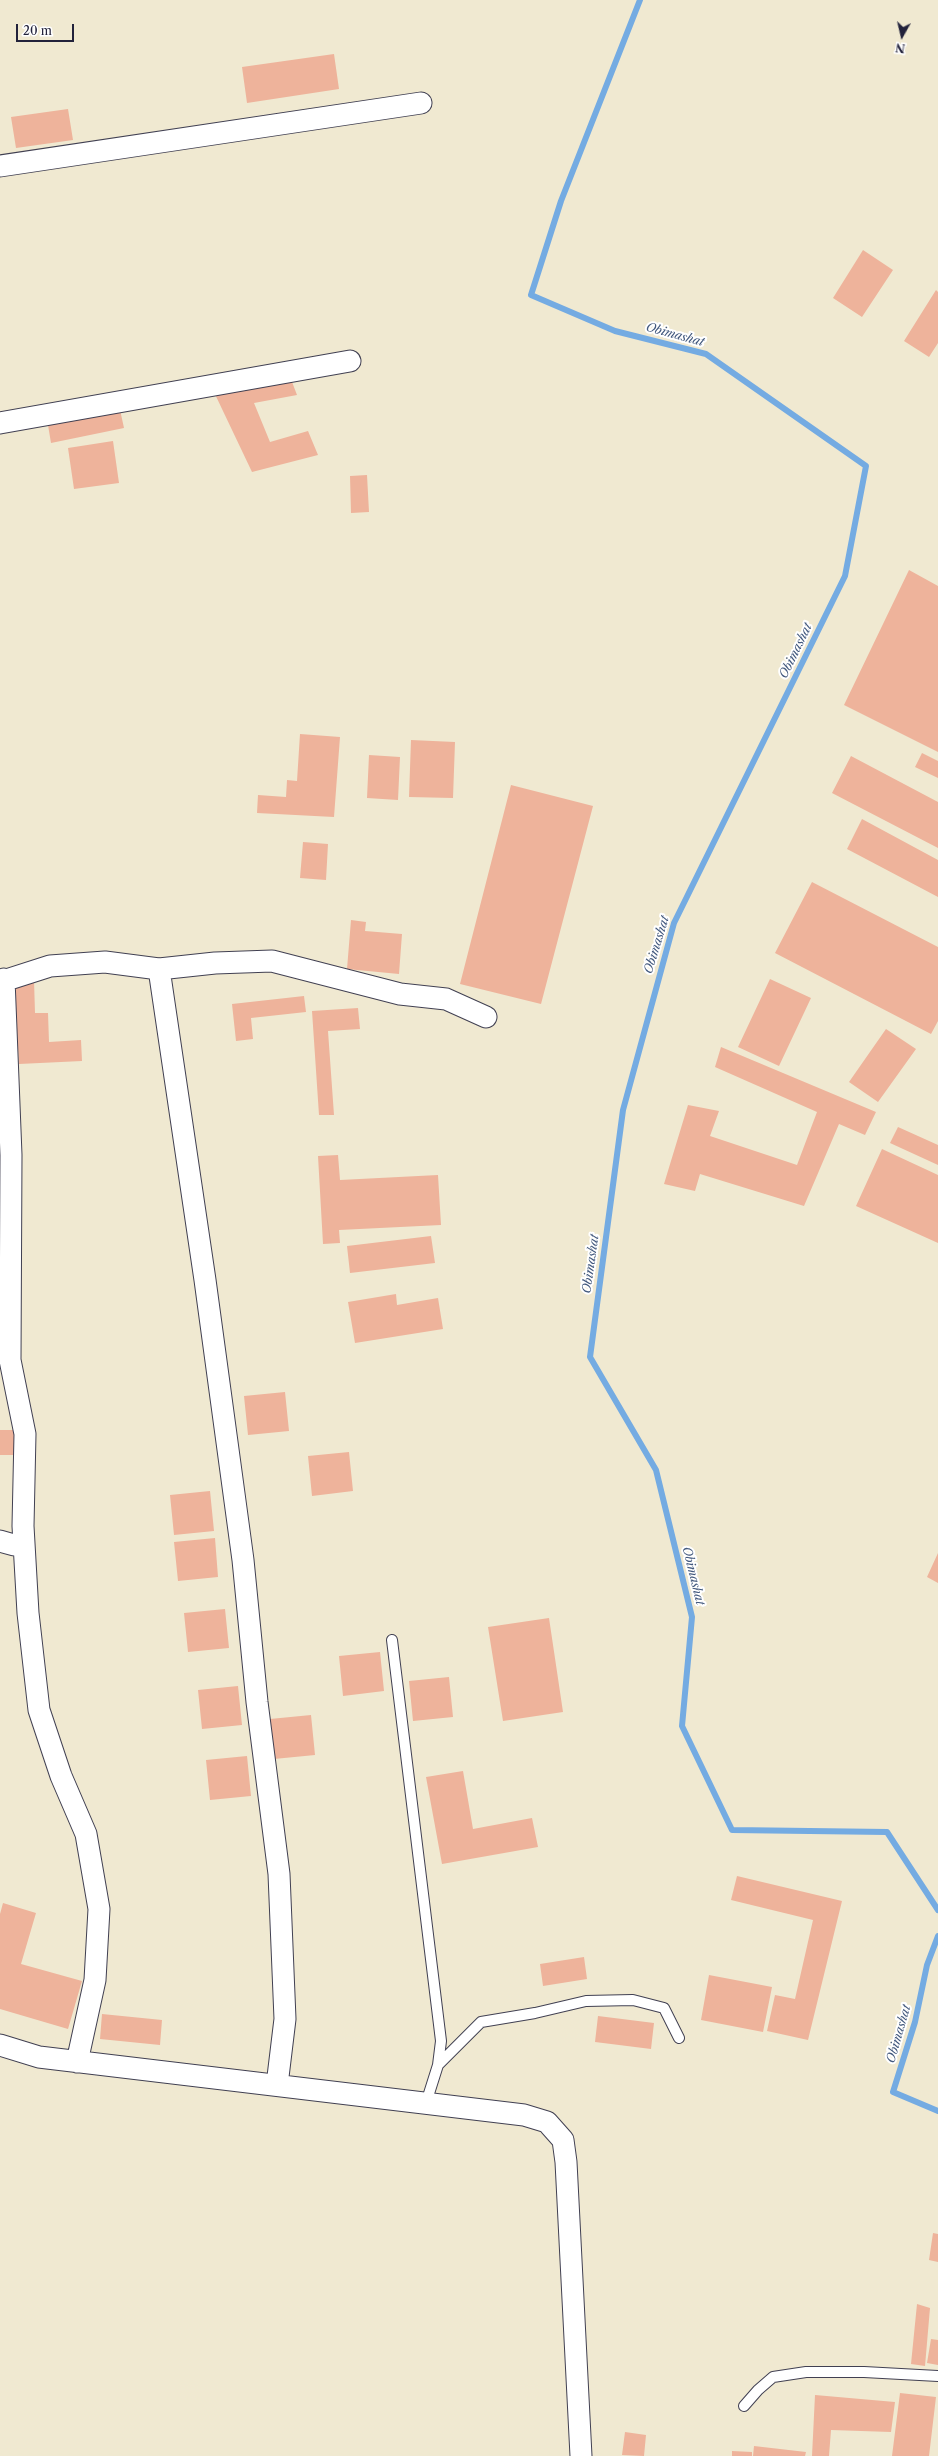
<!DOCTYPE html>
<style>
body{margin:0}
#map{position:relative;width:938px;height:2456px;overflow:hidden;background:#f0e9d1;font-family:"Libre Caslon Text",serif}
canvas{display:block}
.north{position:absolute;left:882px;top:16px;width:40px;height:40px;-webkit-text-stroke:3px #fff;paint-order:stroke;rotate:188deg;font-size:11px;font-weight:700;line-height:16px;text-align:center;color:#22223b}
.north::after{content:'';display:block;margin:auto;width:14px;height:18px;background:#22223b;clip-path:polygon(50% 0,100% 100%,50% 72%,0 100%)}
.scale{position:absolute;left:16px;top:24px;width:58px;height:18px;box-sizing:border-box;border:2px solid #22223b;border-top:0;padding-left:5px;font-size:12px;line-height:14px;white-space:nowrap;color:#22223b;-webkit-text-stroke:3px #fff;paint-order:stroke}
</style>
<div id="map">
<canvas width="938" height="2456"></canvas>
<div class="north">N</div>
<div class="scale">20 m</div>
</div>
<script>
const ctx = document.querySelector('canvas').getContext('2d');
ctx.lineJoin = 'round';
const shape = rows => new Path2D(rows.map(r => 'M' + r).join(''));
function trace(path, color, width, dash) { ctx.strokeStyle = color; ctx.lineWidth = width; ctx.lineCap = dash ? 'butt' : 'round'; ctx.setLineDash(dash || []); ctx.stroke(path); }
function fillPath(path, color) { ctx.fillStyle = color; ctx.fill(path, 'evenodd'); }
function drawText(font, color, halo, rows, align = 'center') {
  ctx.font = font + ' "Libre Caslon Text",serif'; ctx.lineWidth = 4; ctx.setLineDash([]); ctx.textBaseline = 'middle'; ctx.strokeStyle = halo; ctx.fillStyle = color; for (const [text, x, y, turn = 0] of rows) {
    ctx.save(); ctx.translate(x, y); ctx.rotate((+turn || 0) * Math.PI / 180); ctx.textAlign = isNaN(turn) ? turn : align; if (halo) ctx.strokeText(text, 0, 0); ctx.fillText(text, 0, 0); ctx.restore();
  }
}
trace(shape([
 [640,0,561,201,531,295,615,331,706,354,866,466,845,576,674,923,623,1110,590,1357,656,1470,692,1617,682,1726,732,1830,887,1832,938,1910],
 [938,1936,927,1965,915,2022,893,2092,938,2111]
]), '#74abe2', 6);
fillPath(shape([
 [334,54,339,89,247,103,242,67],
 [68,109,73,140,16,148,11,117],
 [863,250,893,270,862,317,833,298],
 [936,290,938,292,938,343,929,357,904,341],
 [289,374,297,395,254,403,270,442,308,431,318,455,252,472,213,390],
 [119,405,124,428,51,443,47,419],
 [113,441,119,483,74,489,68,448],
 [367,475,369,512,351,513,350,476],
 [909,570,938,586,938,752,844,705],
 [300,734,340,737,334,817,257,813,258,795,286,797,287,780,297,781],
 [411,740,455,742,453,798,409,797],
 [922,753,938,761,938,778,915,767],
 [369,755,400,757,398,800,367,798],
 [851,756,938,802,938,848,832,793],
 [511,785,593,806,541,1004,460,984],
 [862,819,938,860,938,897,847,849],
 [303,842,328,844,326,880,300,878],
 [812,882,938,947,938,1021,931,1034,775,953],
 [351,920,366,922,365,931,402,934,399,974,347,969],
 [770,979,811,998,779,1066,738,1047],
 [34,980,35,1013,48,1013,49,1042,81,1040,82,1061,19,1064,14,981],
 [304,996,306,1012,251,1018,253,1039,236,1041,232,1004],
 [358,1008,360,1029,328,1031,334,1115,319,1115,312,1011],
 [886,1029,916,1049,878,1102,849,1082],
 [721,1047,876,1112,865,1135,839,1124,804,1206,700,1174,695,1191,664,1184,688,1105,719,1111,710,1136,797,1165,817,1112,715,1067],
 [898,1127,938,1145,938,1165,890,1143],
 [882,1149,938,1175,938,1243,856,1206],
 [338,1155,340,1180,438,1175,441,1225,339,1230,340,1243,323,1244,318,1156],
 [431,1236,435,1263,350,1273,347,1246],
 [396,1294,397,1305,438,1298,443,1329,355,1343,348,1302],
 [285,1392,289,1431,248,1435,244,1396],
 [0,1430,19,1430,18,1455,0,1455],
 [349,1452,353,1491,312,1496,308,1456],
 [210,1491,214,1531,174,1535,170,1495],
 [215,1538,218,1577,178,1581,174,1542],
 [938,1553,938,1583,927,1577],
 [225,1609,229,1648,188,1652,184,1613],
 [549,1618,563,1712,503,1721,488,1627],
 [380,1652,384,1691,343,1696,339,1656],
 [449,1677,453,1717,413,1721,409,1681],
 [238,1686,242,1725,202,1729,198,1690],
 [311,1715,315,1755,274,1759,270,1719],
 [247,1756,251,1796,210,1800,206,1760],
 [463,1771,473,1829,532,1818,538,1847,442,1864,426,1777],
 [737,1876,842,1901,808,2040,767,2031,775,1995,795,1999,813,1920,731,1900],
 [3,1903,36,1913,21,1964,82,1981,68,2029,0,2009,0,1914],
 [584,1957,587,1979,543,1986,540,1964],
 [709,1975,772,1987,763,2032,701,2020],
 [102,2014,162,2020,160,2045,100,2039],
 [598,2016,654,2023,651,2049,595,2042],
 [933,2233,938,2234,938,2262,929,2260],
 [917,2304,930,2308,925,2366,911,2364],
 [931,2339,938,2340,938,2365,927,2363],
 [900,2393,936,2397,929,2456,892,2456],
 [815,2395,895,2402,891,2432,831,2430,829,2456,812,2456],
 [625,2432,646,2435,644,2456,622,2455],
 [754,2446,806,2452,805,2456,753,2456],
 [732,2451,752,2452,752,2456,732,2456]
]), '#eeb39b');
const service = shape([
 [392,1640,441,2041,438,2065,426,2103],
 [438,2065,481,2022,535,2013,586,2001,633,2000,664,2008,679,2038],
 [744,2406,758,2390,773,2377,806,2372,864,2372,938,2376]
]);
const minor = shape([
 [0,166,421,103],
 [0,423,350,361],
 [159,969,205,1280,243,1560,257,1702,279,1874,285,2019,277,2085],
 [4,979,11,1155,10,1360,25,1434,23,1526,28,1613,39,1710,61,1776,86,1834,99,1909,95,1980,77,2062],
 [0,982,50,966,105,962,159,969,215,963,272,961,400,994,446,999,486,1017],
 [0,1541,14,1545],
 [0,2045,39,2057,524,2115,547,2122,563,2140,566,2162,581,2456]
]);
trace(service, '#414052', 12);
trace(minor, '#414052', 23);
trace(service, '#fff', 10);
trace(minor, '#fff', 21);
drawText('italic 12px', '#43597e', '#fff', [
 ["Obimashat",675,335,15],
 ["Obimashat",796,651,-64],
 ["Obimashat",657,945,-73],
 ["Obimashat",591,1264,-82],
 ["Obimashat",693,1576,76],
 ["Obimashat",899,2034,-74]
]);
</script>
